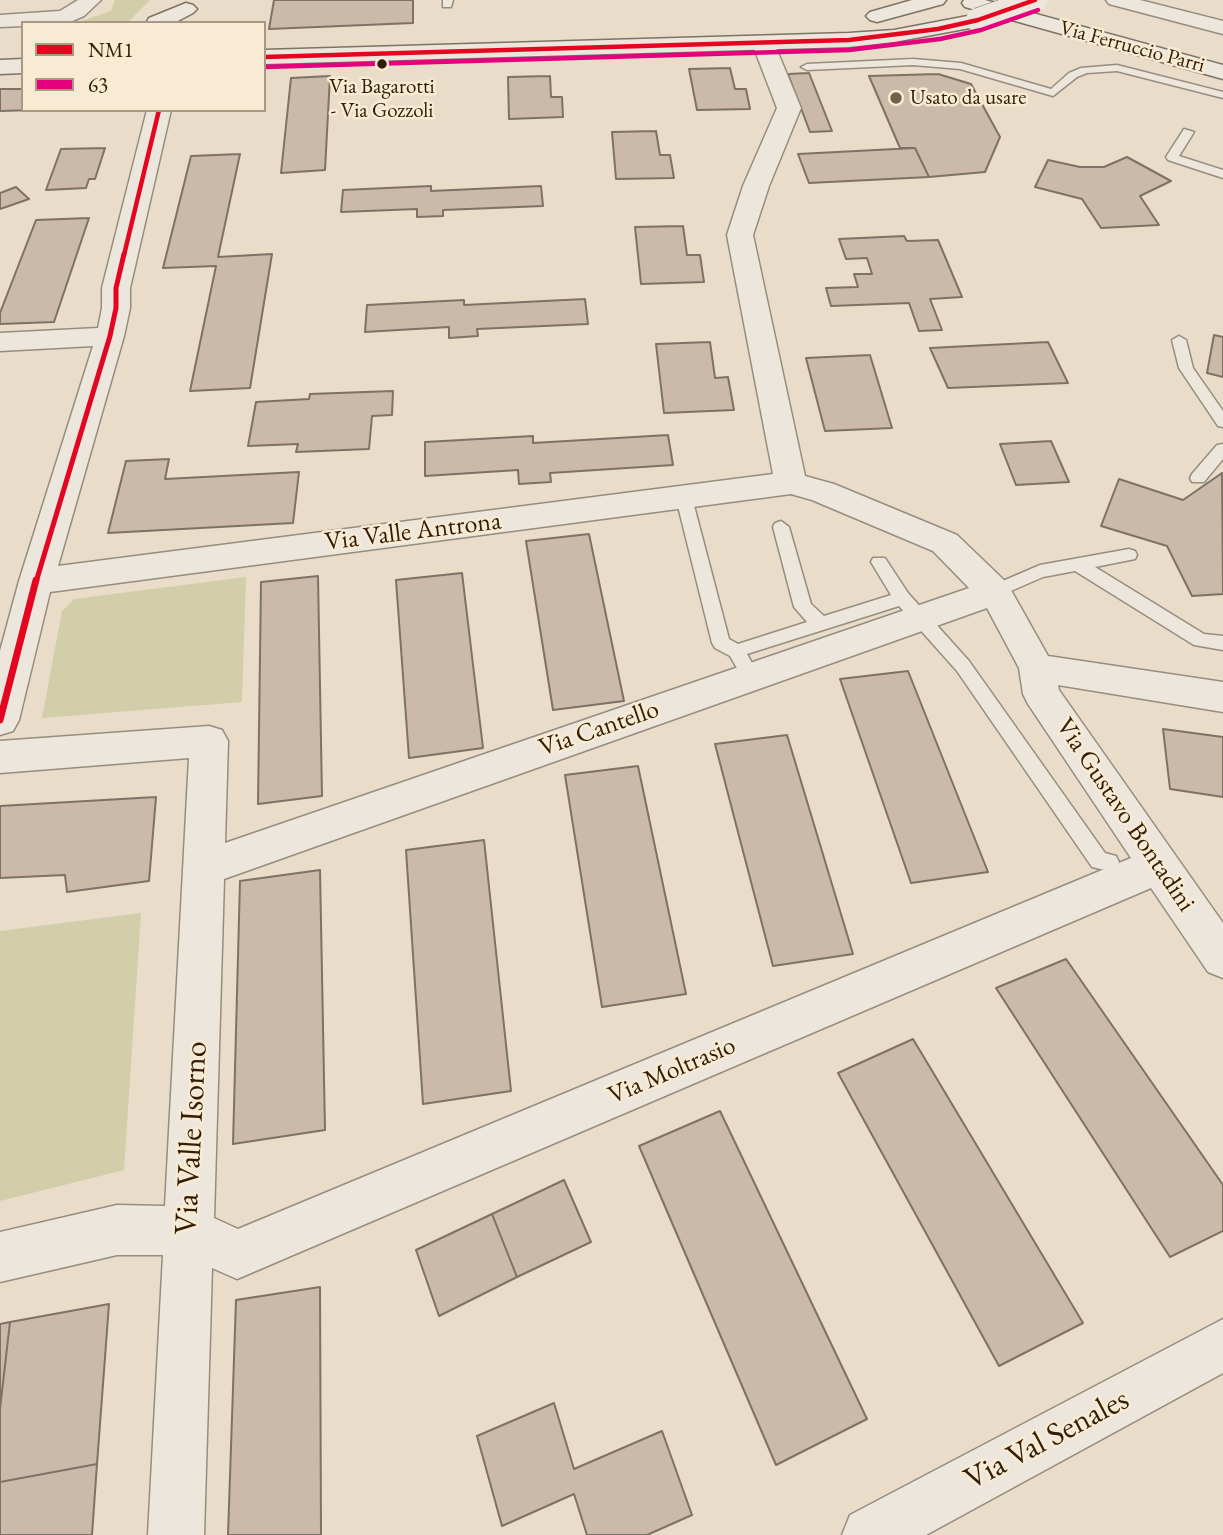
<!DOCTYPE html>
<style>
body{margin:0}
#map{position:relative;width:1223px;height:1535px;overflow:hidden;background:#e9dcc8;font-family:"EB Garamond",serif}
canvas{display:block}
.legend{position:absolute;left:21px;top:21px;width:245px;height:91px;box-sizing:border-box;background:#f9ebd3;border:2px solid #a99981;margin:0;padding:9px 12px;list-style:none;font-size:21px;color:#321d06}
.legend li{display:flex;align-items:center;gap:14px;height:35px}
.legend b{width:35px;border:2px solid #a99981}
</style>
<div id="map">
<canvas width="1223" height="1535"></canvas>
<ul class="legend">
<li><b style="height:9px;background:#e40520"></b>NM1</li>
<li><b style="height:9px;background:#e5007d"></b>63</li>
</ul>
</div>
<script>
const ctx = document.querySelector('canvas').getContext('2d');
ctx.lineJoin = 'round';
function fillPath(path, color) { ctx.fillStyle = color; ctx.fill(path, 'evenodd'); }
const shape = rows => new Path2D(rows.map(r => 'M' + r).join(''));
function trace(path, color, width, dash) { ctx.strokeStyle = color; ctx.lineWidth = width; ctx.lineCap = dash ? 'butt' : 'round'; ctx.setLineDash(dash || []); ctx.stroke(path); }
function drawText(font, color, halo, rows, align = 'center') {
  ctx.font = font + ' "EB Garamond",serif'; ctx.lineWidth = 5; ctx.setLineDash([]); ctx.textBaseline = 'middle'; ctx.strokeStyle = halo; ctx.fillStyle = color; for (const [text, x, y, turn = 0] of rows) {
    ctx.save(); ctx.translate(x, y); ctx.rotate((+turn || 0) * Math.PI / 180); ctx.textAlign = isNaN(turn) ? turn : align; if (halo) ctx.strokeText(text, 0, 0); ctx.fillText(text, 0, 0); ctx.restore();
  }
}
fillPath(shape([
 [115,0,150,0,127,23,76,23,111,11],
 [246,577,242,702,42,718,62,611,74,599],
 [141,913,124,1170,0,1201,0,931]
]), '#d1cea9');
const building = shape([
 [274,0,413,0,413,23,269,29,274,0],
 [730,68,735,89,746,89,750,109,697,110,689,69,730,68],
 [809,73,832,131,810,132,788,74,809,73],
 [938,74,971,84,1000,137,985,172,929,177,915,148,900,148,869,76,938,74],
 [330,76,325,170,281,173,291,78,330,76],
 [550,76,551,97,562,97,563,117,509,119,508,77,550,76],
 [0,89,23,89,23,110,34,110,0,111,0,89],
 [656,131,660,155,670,155,674,178,616,179,612,132,656,131],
 [105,148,95,179,89,179,86,188,46,190,61,149,105,148],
 [915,148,929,177,809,183,798,154,915,148],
 [240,154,218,257,272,254,250,388,190,391,216,266,163,268,191,156,240,154],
 [1127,157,1171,181,1140,196,1159,225,1101,228,1082,199,1035,187,1048,160,1080,167,1104,167,1127,157],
 [431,186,431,191,541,186,543,206,443,210,443,216,417,217,417,209,341,212,343,190,431,186],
 [16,187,29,199,0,209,0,193,16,187],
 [89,218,54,322,0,324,0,313,36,220,89,218],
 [683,226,687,255,700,255,704,282,641,284,635,227,683,226],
 [904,236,907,241,938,240,962,297,930,299,942,330,919,331,909,303,831,306,826,288,858,287,854,274,872,274,867,258,846,259,839,239,904,236],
 [585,299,588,324,477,329,478,336,449,338,449,327,365,332,367,305,464,300,464,305,585,299],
 [1214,335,1223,337,1223,377,1207,373,1214,335],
 [710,342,715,378,728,377,734,410,664,413,656,344,710,342],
 [1048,342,1068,383,948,388,930,348,1048,342],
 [870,355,892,428,825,431,806,358,870,355],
 [393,391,392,415,372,416,369,449,296,452,298,444,248,446,256,402,309,399,310,394,393,391],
 [668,435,673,465,550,473,551,482,519,484,518,470,425,476,425,442,533,436,533,443,668,435],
 [1051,441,1069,482,1016,485,1000,444,1051,441],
 [169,459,165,479,299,472,293,523,108,533,126,461,169,459],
 [1222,473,1223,594,1192,596,1167,546,1101,526,1119,479,1183,500,1222,473],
 [589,534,624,701,553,710,526,541,589,534],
 [462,573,483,748,409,758,396,580,462,573],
 [318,576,322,796,258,804,261,582,318,576],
 [908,671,988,872,911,883,840,679,908,671],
 [1163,729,1223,737,1223,797,1170,789,1163,729],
 [787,735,853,954,773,966,715,744,787,735],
 [638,766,686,994,602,1007,565,775,638,766],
 [156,797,149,881,67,892,65,875,0,878,0,806,156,797],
 [484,840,511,1091,423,1104,406,850,484,840],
 [320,870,325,1130,233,1144,240,881,320,870],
 [1066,959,1223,1185,1223,1231,1170,1257,996,988,1066,959],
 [913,1039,1083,1323,999,1366,838,1073,913,1039],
 [720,1111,867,1419,776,1465,639,1146,720,1111],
 [564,1180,591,1242,517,1277,492,1214,564,1180],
 [492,1214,517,1277,439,1316,416,1250,492,1214],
 [320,1287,321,1535,228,1535,236,1300,320,1287],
 [109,1304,97,1464,0,1482,0,1409,10,1322,109,1304],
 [10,1322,0,1409,0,1324,10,1322],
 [554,1403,574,1469,662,1431,692,1515,647,1535,587,1535,574,1494,502,1526,477,1436,554,1403],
 [97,1464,92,1535,0,1535,0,1482,97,1464]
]);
fillPath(building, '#cbbaaa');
trace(building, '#7d7265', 2);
const lane = shape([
 [443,0,453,0,451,7,443,7,443,0],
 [913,59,961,63,1051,89,1069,73,1081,68,1117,65,1223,92,1223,98,1117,71,1087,73,1077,77,1053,96,960,69,913,65,807,70,801,67,807,64,913,59],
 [1184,129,1194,132,1179,156,1223,170,1223,178,1168,160,1166,157,1184,129],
 [1179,336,1186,340,1193,368,1223,411,1223,427,1218,426,1179,368,1172,340,1179,336],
 [1223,444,1223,459,1204,482,1192,482,1190,478,1192,474,1217,445,1223,444],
 [684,492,692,498,729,639,738,644,807,622,794,607,773,527,775,523,781,521,789,527,811,604,824,616,891,595,871,562,873,558,885,558,908,593,969,661,1105,853,1116,856,1119,862,1116,868,1109,871,1092,867,957,671,899,606,747,654,760,677,757,682,745,682,730,656,715,648,712,643,676,498,684,492],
 [1129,549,1135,551,1137,555,1135,559,1095,567,1204,634,1223,636,1223,650,1194,645,1075,571,1043,577,995,598,989,597,986,592,989,587,1040,565,1129,549]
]);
const street = shape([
 [78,0,101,0,84,16,70,22,23,23,23,26,0,27,0,15,60,11,78,0],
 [1106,0,1140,0,1223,21,1223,34,1109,4,1106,0],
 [763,36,771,38,774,43,801,108,769,186,753,235,805,476,834,484,957,535,1007,583,1048,656,1223,682,1223,712,1058,685,1059,690,1223,923,1223,978,1208,972,1151,888,237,1279,212,1268,204,1535,148,1535,163,1255,117,1255,0,1282,0,1232,117,1205,165,1206,189,758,0,773,0,741,209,726,222,730,228,741,225,843,969,588,933,551,812,500,791,494,50,592,19,720,13,731,0,735,0,651,19,581,93,346,0,351,0,333,98,328,102,308,102,288,147,110,171,110,130,288,130,308,124,336,58,566,773,474,727,235,743,186,777,108,752,43,755,38,763,36],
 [987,608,1019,668,1023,694,1028,704,1131,858,238,1229,214,1218,224,879,987,608],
 [1223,1319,1223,1373,926,1535,842,1535,850,1515,1223,1319]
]);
const secondary = shape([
 [912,0,946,0,943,4,877,22,870,20,866,16,870,12,912,0],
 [964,0,985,0,1223,65,1223,79,965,7,962,3,964,0],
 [186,3,193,5,197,9,193,13,174,23,146,23,149,18,186,3],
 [978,14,986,15,989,20,986,25,894,42,849,47,264,64,264,50,849,33,894,30,978,14],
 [23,59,23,73,0,74,0,60,23,59]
]);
trace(lane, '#968d7f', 3);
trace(street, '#968d7f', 3);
trace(secondary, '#7d7265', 3);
fillPath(lane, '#ece6dc');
fillPath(street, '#ece6dc');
fillPath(secondary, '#ece6dc');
const secondaryBridge = shape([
 [978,20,1035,0]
]);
trace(secondaryBridge, '#7d7265', 25, []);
trace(secondaryBridge, '#ece6dc', 24);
trace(shape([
 [264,57,849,40,938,29,978,20,1035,0],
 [124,255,159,110]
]), '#e40520', 4.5);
trace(shape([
 [36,582,110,336,116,308,116,288,124,254]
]), '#e40520', 5);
trace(shape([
 [0,720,36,580]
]), '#e40520', 7);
trace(shape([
 [264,67,849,50,940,39,981,30,1038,10]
]), '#e5007d', 4.5);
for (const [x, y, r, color] of [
 [382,64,6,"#321d06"],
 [896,98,7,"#72604a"]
]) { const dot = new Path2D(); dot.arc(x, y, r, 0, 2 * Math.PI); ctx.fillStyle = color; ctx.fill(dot); trace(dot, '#f9ebd3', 2.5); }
drawText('21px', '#321d06', '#f9ebd3', [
 ["Via Ferruccio Parri",1132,47,15]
]);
drawText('21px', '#321d06', '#f9ebd3', [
 ["Via Bagarotti",382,87],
 ["- Via Gozzoli",382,111]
]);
drawText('21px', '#321d06', '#f9ebd3', [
 ["Usato da usare",910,98]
], 'left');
drawText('26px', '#321d06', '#f9ebd3', [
 ["Via Valle Antrona",413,532,-7],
 ["Via Cantello",599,729,-19],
 ["Via Gustavo Bontadini",1125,815,56],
 ["Via Moltrasio",672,1071,-23]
]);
drawText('32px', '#321d06', '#f9ebd3', [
 ["Via Valle Isorno",192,1138,-87],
 ["Via Val Senales",1047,1440,-28]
]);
</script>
